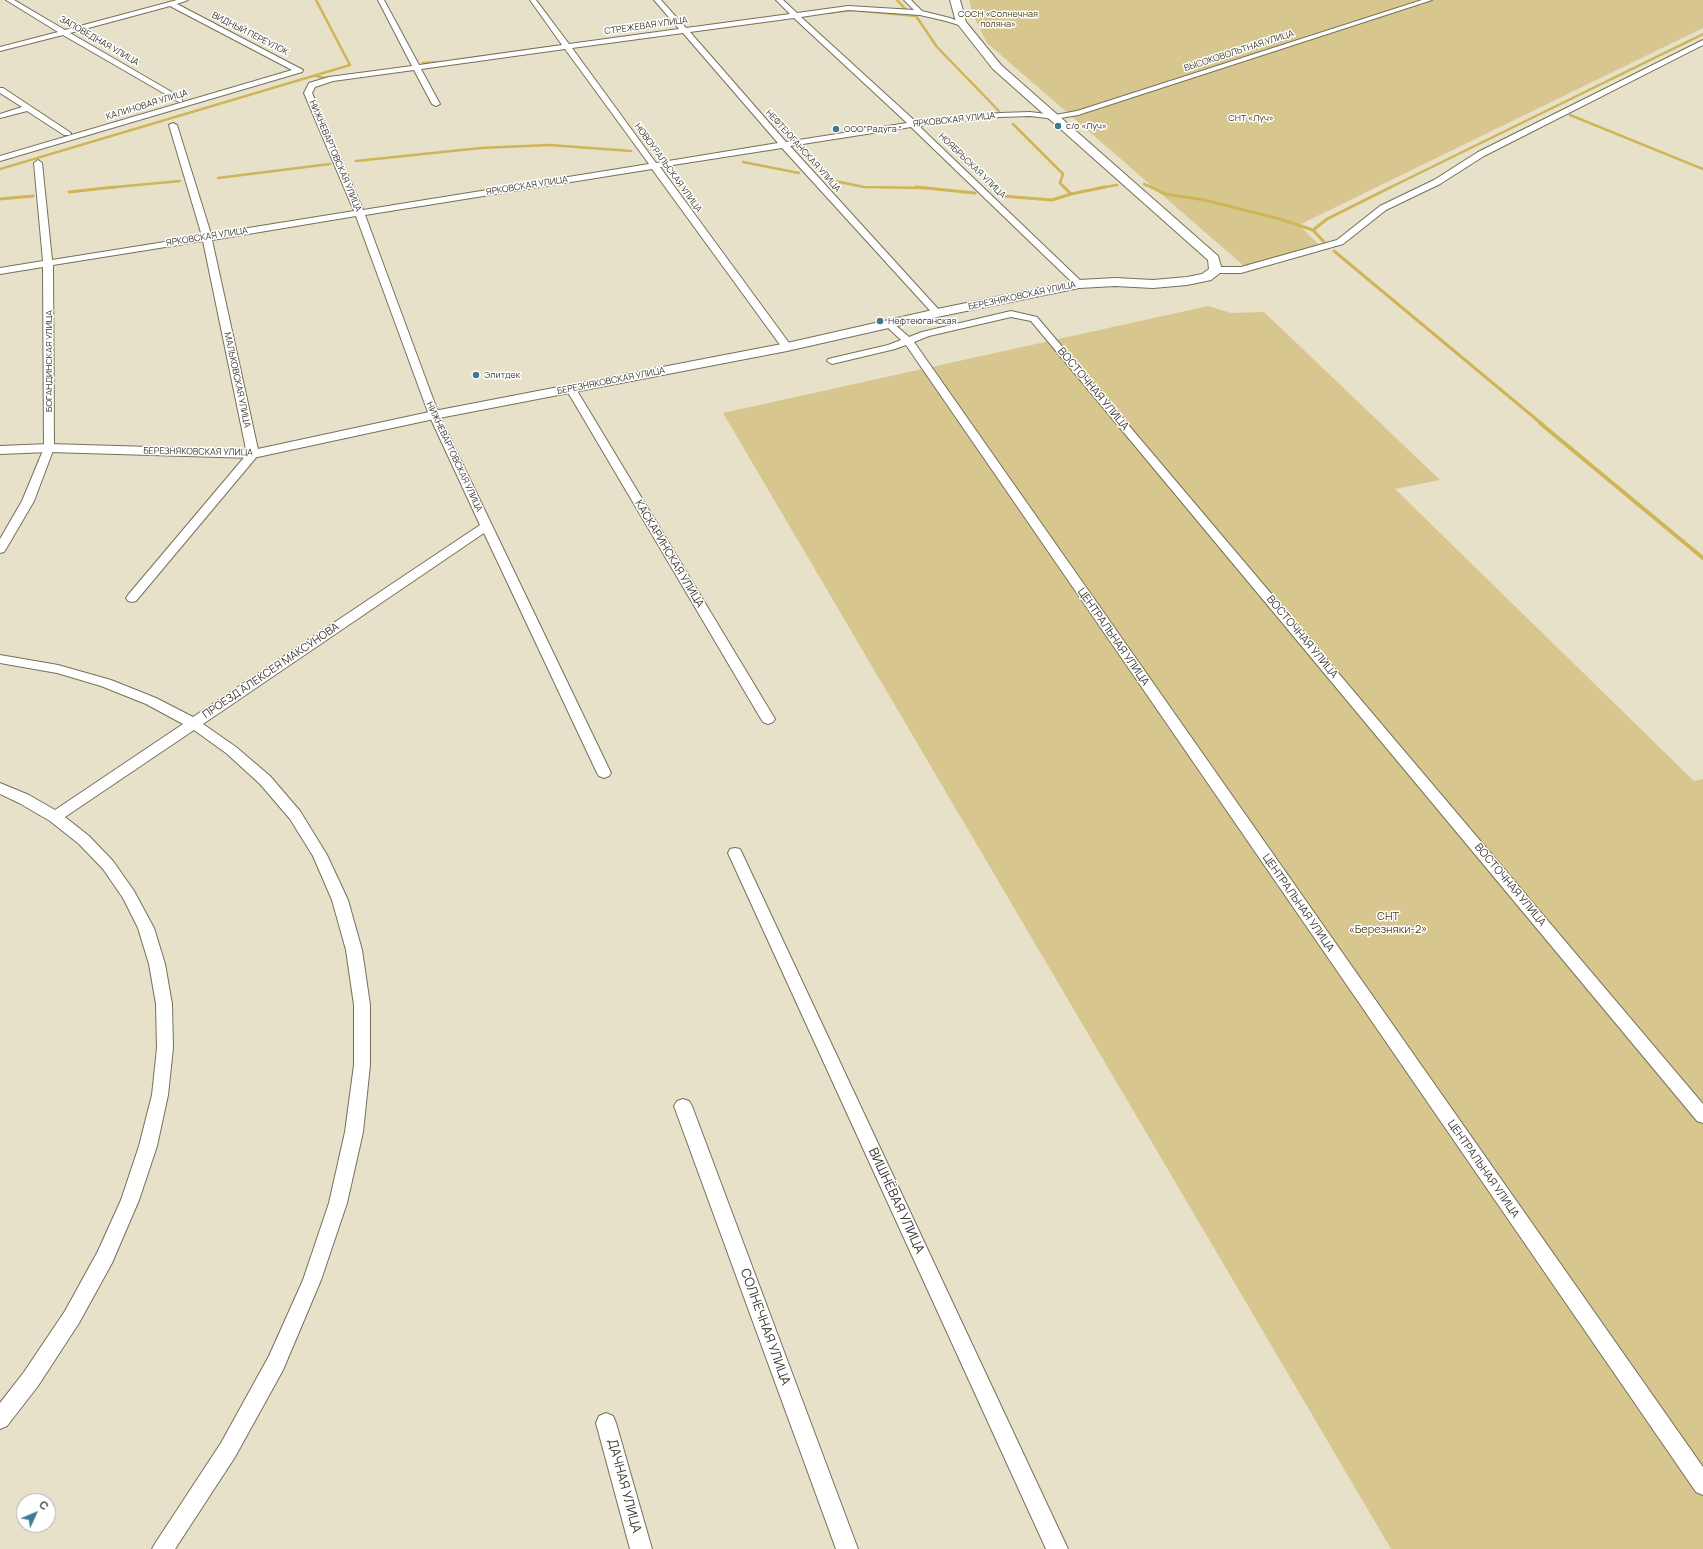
<!DOCTYPE html>
<meta charset="utf-8">
<style>
body{margin:0}
#map{position:relative;width:1703px;height:1549px;overflow:hidden;background:#e8e1ca;font-family:Manrope,sans-serif}
canvas{display:block}
.north{position:absolute;left:16px;top:1493px;width:40px;height:40px;box-sizing:border-box;background:#fff;border:1px solid #b1b0ac;border-radius:50%;rotate:46deg;font-size:11px;font-weight:700;line-height:16px;text-align:center;color:#3c3930}
.north::after{content:'';display:block;margin:auto;width:14px;height:18px;background:#3f7992;clip-path:polygon(50% 0,100% 100%,50% 72%,0 100%)}
</style>
<div id="map">
<canvas width="1703" height="1549"></canvas>
<div class="north">С</div>
</div>
<script>
const ctx = document.querySelector('canvas').getContext('2d');
ctx.lineJoin = 'round';
function fillPath(path, color) { ctx.fillStyle = color; ctx.fill(path, 'evenodd'); }
const shape = rows => new Path2D(rows.map(r => 'M' + r).join(''));
function trace(path, color, width, dash) { ctx.strokeStyle = color; ctx.lineWidth = width; ctx.lineCap = dash ? 'butt' : 'round'; ctx.setLineDash(dash || []); ctx.stroke(path); }
function drawText(font, color, halo, rows, align = 'center') {
  ctx.font = font + ' Manrope,sans-serif'; ctx.lineWidth = 3; ctx.setLineDash([]); ctx.textBaseline = 'middle'; ctx.strokeStyle = halo; ctx.fillStyle = color; for (const [text, x, y, turn = 0] of rows) {
    ctx.save(); ctx.translate(x, y); ctx.rotate((+turn || 0) * Math.PI / 180); ctx.textAlign = isNaN(turn) ? turn : align; if (halo) ctx.strokeText(text, 0, 0); ctx.fillText(text, 0, 0); ctx.restore();
  }
}
fillPath(shape([
 [969,0,1703,0,1703,28,1299,225,1319,245,1244,266,987,43,973,15],
 [1208,306,1231,313,1264,312,1440,480,1395,489,1694,781,1703,779,1703,1549,1391,1549,723,413]
]), '#d7c78e');
trace(shape([
 [897,0,907,11],
 [827,13,852,10,916,16,937,47,999,111],
 [455,60,557,46],
 [423,63,441,62],
 [316,76,324,78,332,77],
 [1570,115,1703,169],
 [1013,124,1063,174,1060,183,1065,188],
 [356,161,481,148,549,145,631,151],
 [743,162,799,173],
 [0,169,350,65,316,0],
 [218,178,330,164],
 [825,179,864,187,927,188],
 [1144,184,1153,188],
 [105,188,180,181],
 [1099,188,1117,185],
 [1389,188,1703,34]
]), '#cfb557', 2.5);
trace(shape([
 [916,187,975,193],
 [1064,187,1071,194],
 [1151,187,1165,194,1205,200,1280,219,1313,230],
 [69,192,115,187],
 [1002,196,1052,200,1071,194,1105,187],
 [0,199,33,196],
 [1324,242,1313,230,1327,219,1391,187],
 [1334,251,1542,424]
]), '#cfb557', 3);
trace(shape([
 [1540,423,1703,558]
]), '#cfb557', 4);
const street = shape([
 [6,0,14,0,65,30,177,0,188,0,177,4,303,70,302,72,0,161,0,156,292,70,170,6,70,33,182,98,182,102,179,102,63,35,0,51,0,47,58,32,6,0],
 [378,0,384,0,419,65,562,45,530,0,536,0,569,44,679,29,654,0,661,0,686,28,790,14,776,0,783,0,797,13,848,6,914,10,904,0,911,0,922,11,950,18,966,24,962,26,946,21,920,15,848,10,801,17,915,121,1000,113,1030,112,1055,115,1077,111,1422,0,1432,0,1078,115,1055,119,1030,116,1000,117,919,126,1082,282,1084,284,1082,286,1079,287,1076,286,911,127,790,146,940,311,942,313,937,316,934,315,782,148,660,167,792,347,787,350,783,349,652,169,365,215,439,415,611,773,609,776,604,778,599,776,597,773,484,533,203,724,236,747,270,776,300,811,327,855,348,900,362,950,370,1005,370,1065,363,1132,347,1203,321,1280,283,1370,235,1457,175,1549,152,1549,156,1542,221,1443,269,1356,303,1280,329,1203,345,1132,354,1065,354,1005,346,950,332,900,313,856,290,819,260,784,226,753,194,730,65,817,89,836,113,861,134,891,154,928,165,964,172,1004,173,1048,168,1095,157,1146,139,1200,112,1263,79,1323,38,1386,7,1426,0,1429,0,1403,24,1372,65,1311,98,1251,121,1200,139,1146,152,1095,157,1048,156,1004,149,964,138,928,123,898,103,869,79,844,50,821,19,803,0,794,0,783,29,795,55,810,183,724,146,704,101,686,57,673,0,663,0,655,58,665,111,680,156,698,193,717,480,525,429,415,356,216,212,240,259,454,136,601,132,602,128,601,126,598,128,595,247,454,203,241,53,265,54,448,34,501,6,549,4,552,0,553,0,539,22,501,44,448,43,267,0,274,0,268,43,261,34,163,38,160,42,163,52,260,202,236,169,125,173,123,177,125,211,234,354,211,304,93,309,83,329,77,412,66,378,0],
 [794,18,907,123,786,142,690,32,794,18],
 [683,33,778,143,656,163,572,48,683,33],
 [565,49,649,164,363,210,312,93,315,87,333,81,414,70,432,104,436,106,440,104,421,69,565,49],
 [1703,40,1703,45,1484,156,1440,184,1386,210,1343,244,1241,273,1216,273,1211,270,1216,267,1241,267,1337,240,1380,206,1434,180,1478,152,1703,40],
 [0,88,3,88,71,133,70,135,64,135,27,111,0,118,0,114,22,107,0,93,0,88],
 [1011,311,1037,317,1703,1104,1703,1123,1697,1121,1031,321,1011,317,929,336,914,342,1703,1467,1703,1495,1696,1492,906,345,895,349,832,364,827,361,828,359,888,345,901,340,886,326,884,324,886,322,892,322,909,337,922,332,1011,311],
 [571,386,576,389,775,719,773,722,768,724,763,722,761,719,566,389,571,386],
 [735,848,740,849,742,853,1068,1549,1046,1549,728,853,730,849,735,848],
 [683,1099,689,1101,692,1106,858,1549,836,1549,674,1106,677,1101,683,1099],
 [606,1413,613,1416,616,1423,652,1549,630,1549,596,1423,599,1416,606,1413]
]);
const secondary = shape([
 [950,0,960,0,966,22,1001,65,1218,256,1222,270,1220,273,1211,280,1187,285,1153,288,1115,286,1079,288,937,317,787,351,434,419,253,458,49,452,0,454,0,446,49,444,253,450,434,411,787,343,937,309,1079,280,1115,278,1153,280,1187,277,1202,274,1209,269,1208,260,993,69,956,22,950,0]
]);
trace(street, '#76705b', 2);
trace(secondary, '#76705b', 2);
fillPath(street, '#fff');
fillPath(secondary, '#fff');
for (const [x, y, r, color] of [
 [1058,126,4,"#3f7992"],
 [836,129,4,"#3f7992"],
 [880,321,4,"#3f7992"],
 [476,375,4,"#3f7992"]
]) { const dot = new Path2D(); dot.arc(x, y, r, 0, 2 * Math.PI); ctx.fillStyle = color; ctx.fill(dot); trace(dot, '#fff', 1.5); }
drawText('9px', '#4b4018', '#fff', [
 ["СОСН «Солнечная",998,14],
 ["поляна»",998,24],
 ["СНТ «Луч»",1251,118]
]);
drawText('9px', '#3c3930', '#fff', [
 ["СТРЕЖЕВАЯ УЛИЦА",646,26,-8],
 ["ВИДНЫЙ ПЕРЕУЛОК",250,34,27],
 ["ЗАПОВЕДНАЯ УЛИЦА",99,41,30],
 ["ВЫСОКОВОЛЬТНАЯ УЛИЦА",1239,51,-18],
 ["КАЛИНОВАЯ УЛИЦА",147,105,-17],
 ["ЯРКОВСКАЯ УЛИЦА",954,120,-6],
 ["НЕФТЕЮГАНСКАЯ УЛИЦА",803,151,48],
 ["НИЖНЕВАРТОВСКАЯ УЛИЦА",335,156,67],
 ["НОЯБРЬСКАЯ УЛИЦА",972,166,44],
 ["НОВОУРАЛЬСКАЯ УЛИЦА",668,168,54],
 ["ЯРКОВСКАЯ УЛИЦА",527,186,-9],
 ["ЯРКОВСКАЯ УЛИЦА",207,237,-9],
 ["БЕРЕЗНЯКОВСКАЯ УЛИЦА",1022,296,-12],
 ["БОГАНДИНСКАЯ УЛИЦА",49,361,-90],
 ["МАЛЬКОВСКАЯ УЛИЦА",237,380,78],
 ["БЕРЕЗНЯКОВСКАЯ УЛИЦА",611,381,-11],
 ["БЕРЕЗНЯКОВСКАЯ УЛИЦА",198,452,1],
 ["НИЖНЕВАРТОВСКАЯ УЛИЦА",454,457,65]
]);
drawText('9px', '#3c3930', '#fff', [
 ["с/о «Луч»",1066,126],
 ["ООО\"Радуга \"",844,129],
 ["Нефтеюганская",888,321],
 ["Элитдек",484,375]
], 'left');
drawText('11px', '#3c3930', '#fff', [
 ["ВОСТОЧНАЯ УЛИЦА",1093,389,50],
 ["КАСКАРИНСКАЯ УЛИЦА",669,554,59],
 ["ЦЕНТРАЛЬНАЯ УЛИЦА",1113,637,55],
 ["ВОСТОЧНАЯ УЛИЦА",1302,637,50],
 ["ПРОЕЗД АЛЕКСЕЯ МАКСУНОВА",271,671,-34],
 ["ВОСТОЧНАЯ УЛИЦА",1510,885,50],
 ["ЦЕНТРАЛЬНАЯ УЛИЦА",1298,903,55],
 ["ЦЕНТРАЛЬНАЯ УЛИЦА",1483,1169,55]
]);
drawText('11px', '#4b4018', '#fff', [
 ["СНТ",1388,917],
 ["«Березняки-2»",1388,930]
]);
drawText('13px', '#3c3930', '#fff', [
 ["ВИШНЁВАЯ УЛИЦА",896,1201,65],
 ["СОЛНЕЧНАЯ УЛИЦА",765,1327,70],
 ["ДАЧНАЯ УЛИЦА",624,1486,75]
]);
</script>
